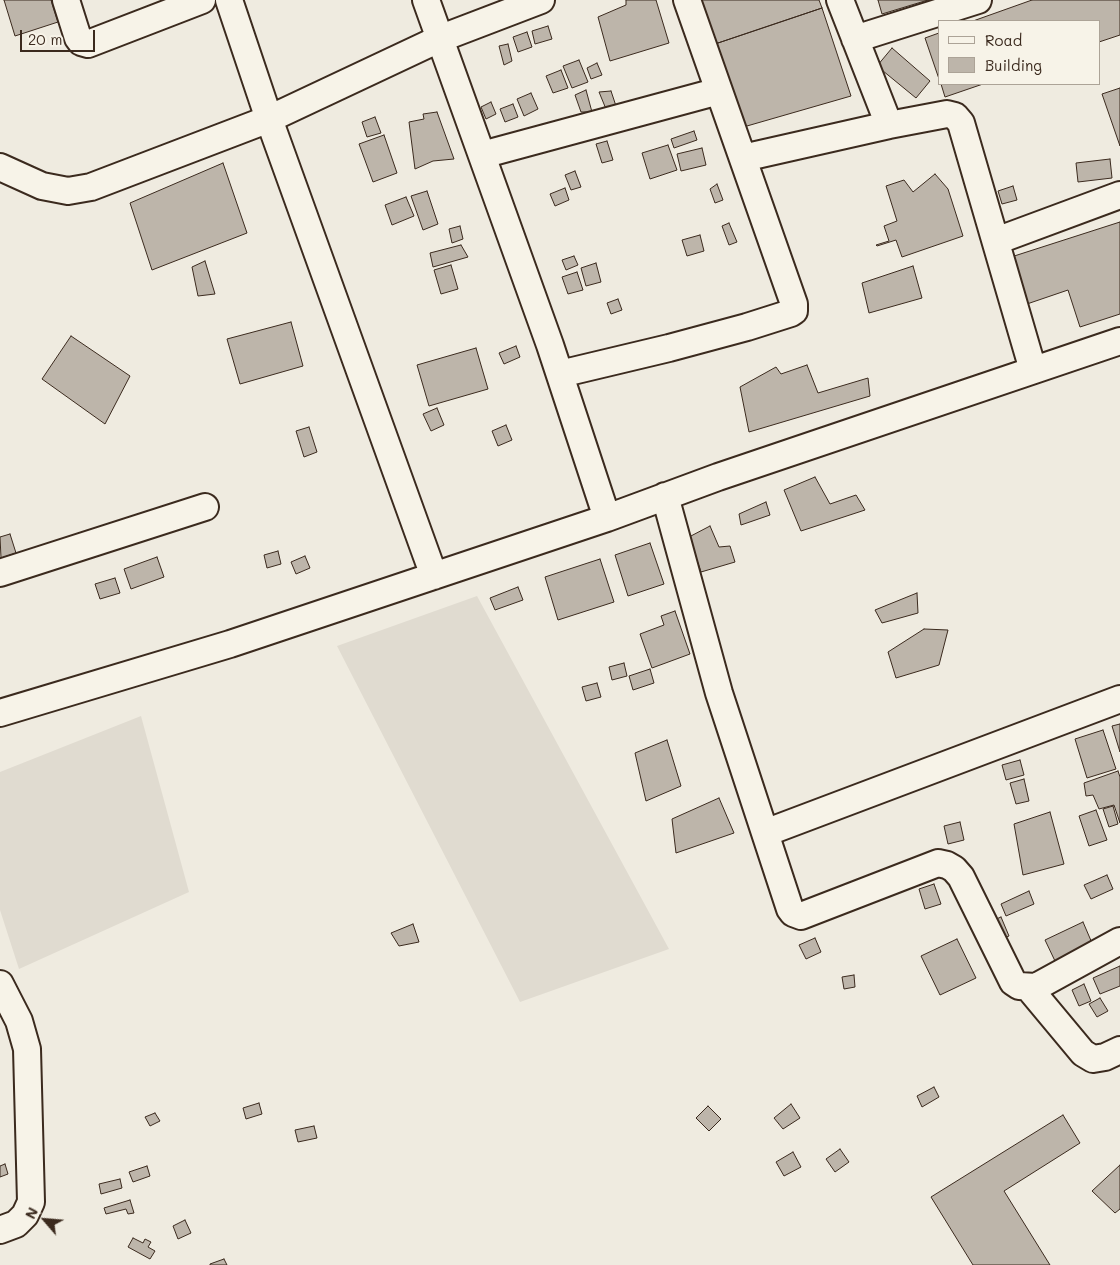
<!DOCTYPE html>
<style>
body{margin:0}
#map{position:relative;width:1120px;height:1265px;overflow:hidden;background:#efebe0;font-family:Mali,sans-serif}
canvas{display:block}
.legend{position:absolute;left:938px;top:20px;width:162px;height:65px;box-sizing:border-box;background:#f7f3e8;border:1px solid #aca397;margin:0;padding:6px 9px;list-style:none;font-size:15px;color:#3b2a1e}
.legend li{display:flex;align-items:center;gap:10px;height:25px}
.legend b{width:25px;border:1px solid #aca397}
.north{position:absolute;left:20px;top:1195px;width:50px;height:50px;-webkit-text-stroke:4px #f7f3e8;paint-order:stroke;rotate:297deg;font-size:14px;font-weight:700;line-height:20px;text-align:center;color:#3b2a1e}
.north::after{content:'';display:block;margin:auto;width:18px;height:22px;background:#3b2a1e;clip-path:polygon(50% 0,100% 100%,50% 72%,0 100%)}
.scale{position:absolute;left:20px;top:30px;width:75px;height:22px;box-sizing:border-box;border:2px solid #3b2a1e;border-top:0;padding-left:6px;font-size:15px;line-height:18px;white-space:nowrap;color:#3b2a1e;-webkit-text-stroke:4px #f7f3e8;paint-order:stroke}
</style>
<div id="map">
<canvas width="1120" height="1265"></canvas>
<ul class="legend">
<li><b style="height:6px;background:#f7f3e8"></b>Road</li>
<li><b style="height:14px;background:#bdb5aa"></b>Building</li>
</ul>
<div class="north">N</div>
<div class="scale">20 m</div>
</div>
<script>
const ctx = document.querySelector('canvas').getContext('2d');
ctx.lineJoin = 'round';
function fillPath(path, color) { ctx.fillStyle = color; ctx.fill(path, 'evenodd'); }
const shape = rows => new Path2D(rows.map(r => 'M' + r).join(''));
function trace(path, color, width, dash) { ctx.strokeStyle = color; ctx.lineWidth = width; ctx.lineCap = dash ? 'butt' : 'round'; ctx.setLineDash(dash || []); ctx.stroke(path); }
fillPath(shape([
 [477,596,669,949,520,1002,337,646],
 [141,716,189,892,19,969,0,910,0,772]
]), '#e0dbd0');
const building = shape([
 [4,0,51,0,58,22,15,36,4,0],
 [626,0,656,0,669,43,610,61,598,17,626,5,626,0],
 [700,0,819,0,822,8,715,44,700,0],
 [878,0,928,0,882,14,878,0],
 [1032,0,1120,0,1120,35,1099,42,1099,21,973,21,1032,0],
 [822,8,851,96,740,128,715,44,822,8],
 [548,26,552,39,535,44,532,31,548,26],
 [527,32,532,47,518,52,513,37,527,32],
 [939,33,939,79,925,38,939,33],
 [508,44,512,61,504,65,499,46,508,44],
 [892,48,930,81,916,98,877,66,892,48],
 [579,60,588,82,572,88,563,66,579,60],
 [597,63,602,75,591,79,587,68,597,63],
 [561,70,568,88,553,93,546,76,561,70],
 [941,84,983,84,945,97,941,84],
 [1120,88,1120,146,1102,94,1120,88],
 [586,90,592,112,581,112,575,95,586,90],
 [611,91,616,106,606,109,599,92,611,91],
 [531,93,538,109,524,116,517,99,531,93],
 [491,102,496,114,486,119,481,107,491,102],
 [513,104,518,117,505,122,500,109,513,104],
 [437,112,454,159,433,161,415,169,409,122,424,119,423,114,437,112],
 [375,117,381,133,367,137,362,122,375,117],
 [694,131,697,140,674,148,671,139,694,131],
 [384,135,397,173,373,182,359,144,384,135],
 [607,141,613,160,602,163,596,144,607,141],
 [668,145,677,170,650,179,642,153,668,145],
 [702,148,706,165,681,171,677,154,702,148],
 [1110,159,1112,178,1078,182,1076,163,1110,159],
 [223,163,247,233,152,270,130,203,223,163],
 [575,171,581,187,571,190,565,175,575,171],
 [935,174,948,189,963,236,902,257,896,240,877,246,876,245,889,241,884,226,897,221,886,186,904,180,913,192,935,174],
 [717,184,723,200,715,203,710,189,717,184],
 [1013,186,1017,200,1002,204,998,191,1013,186],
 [565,188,569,200,555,206,550,194,565,188],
 [427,191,438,224,423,230,411,196,427,191],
 [406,197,414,216,392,225,385,205,406,197],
 [1120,222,1120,314,1080,327,1068,290,1024,305,1008,258,1120,222],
 [729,223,737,242,729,245,722,226,729,223],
 [460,226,463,239,452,243,449,229,460,226],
 [700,235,704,251,687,256,682,240,700,235],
 [461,245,468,257,433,267,430,253,461,245],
 [574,256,578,265,566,270,562,260,574,256],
 [205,261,215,294,198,296,192,267,205,261],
 [596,263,601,282,586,286,581,268,596,263],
 [451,265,458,289,441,294,434,270,451,265],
 [913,266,922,298,869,313,862,283,913,266],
 [577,272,583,290,568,294,562,277,577,272],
 [618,299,622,310,611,314,607,303,618,299],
 [291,322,303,366,240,384,227,339,291,322],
 [71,336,130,376,105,424,42,379,71,336],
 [516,346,520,357,504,364,499,353,516,346],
 [476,348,488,389,429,406,417,365,476,348],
 [807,365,818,393,868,378,870,396,749,432,740,387,776,367,781,374,807,365],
 [437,408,444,425,431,431,423,414,437,408],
 [506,425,512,440,498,446,492,431,506,425],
 [309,427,317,452,304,457,296,431,309,427],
 [815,477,830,504,856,495,865,510,801,531,784,490,815,477],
 [766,502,770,515,741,525,739,514,766,502],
 [710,526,719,547,730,546,735,562,701,572,689,537,710,526],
 [10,534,16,553,1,558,0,537,10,534],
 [650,543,664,584,628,596,615,555,650,543],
 [278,551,281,564,267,568,264,555,278,551],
 [305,556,310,568,296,574,291,562,305,556],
 [157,557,164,577,131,589,124,569,157,557],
 [600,559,614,602,558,620,545,577,600,559],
 [115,578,120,593,100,599,95,584,115,578],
 [518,587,523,600,495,610,490,598,518,587],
 [917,593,918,613,882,623,875,610,917,593],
 [675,611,690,654,652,668,640,634,664,625,661,616,675,611],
 [924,629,948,630,939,665,896,678,888,652,924,629],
 [624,663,627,676,612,680,609,667,624,663],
 [650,669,654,683,633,690,629,676,650,669],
 [597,683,601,697,586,701,582,687,597,683],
 [1120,724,1120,752,1112,726,1120,724],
 [1103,730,1116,769,1087,778,1075,739,1103,730],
 [667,740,681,786,646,801,635,753,667,740],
 [1020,760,1024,775,1006,780,1002,765,1020,760],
 [1118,771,1120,777,1120,823,1114,805,1099,809,1093,795,1086,796,1084,783,1118,771],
 [1024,779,1029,801,1016,804,1010,783,1024,779],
 [719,798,734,833,676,853,672,819,719,798],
 [1113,806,1118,824,1109,827,1103,809,1113,806],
 [1096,810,1107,840,1089,846,1079,816,1096,810],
 [1050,812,1064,864,1023,875,1014,824,1050,812],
 [960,822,964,840,948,844,944,826,960,822],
 [1107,875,1113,889,1091,899,1084,885,1107,875],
 [934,884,941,904,925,909,919,889,934,884],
 [1029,891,1034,904,1006,916,1001,904,1029,891],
 [1001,917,1009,936,994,942,987,923,1001,917],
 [1083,922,1092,943,1055,961,1045,940,1083,922],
 [413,924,419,942,399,946,391,933,413,924],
 [815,938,821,952,806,959,799,945,815,938],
 [957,939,976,978,940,995,921,956,957,939],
 [1120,966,1120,986,1100,994,1093,978,1120,966],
 [854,975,855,987,844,989,842,977,854,975],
 [1084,984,1091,1001,1079,1006,1072,990,1084,984],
 [1100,998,1108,1011,1097,1017,1089,1004,1100,998],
 [934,1087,939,1097,922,1107,917,1096,934,1087],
 [259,1103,262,1114,246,1119,243,1108,259,1103],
 [791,1104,800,1118,783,1129,774,1118,791,1104],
 [708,1106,721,1119,709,1131,696,1118,708,1106],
 [155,1113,160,1121,150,1126,145,1117,155,1113],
 [1063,1115,1080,1143,1004,1191,1050,1265,973,1265,931,1197,1063,1115],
 [314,1126,317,1138,298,1142,295,1130,314,1126],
 [840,1149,849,1162,835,1172,826,1159,840,1149],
 [793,1152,801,1167,784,1176,776,1162,793,1152],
 [5,1164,8,1174,0,1177,0,1166,5,1164],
 [1120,1165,1120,1209,1115,1213,1092,1191,1120,1165],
 [147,1166,150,1176,133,1182,129,1172,147,1166],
 [120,1179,122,1188,101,1194,99,1184,120,1179],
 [130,1200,134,1213,128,1214,126,1209,106,1214,104,1208,130,1200],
 [185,1220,191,1233,178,1239,173,1226,185,1220],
 [133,1238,143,1243,145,1239,151,1242,148,1247,155,1251,150,1259,128,1247,133,1238],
 [224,1259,227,1265,210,1265,210,1264,224,1259]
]);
fillPath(building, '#bdb5aa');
trace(building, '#3b2a1e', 1);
const minor = shape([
 [66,0,78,38,81,42,88,44,202,0],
 [229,0,269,119,434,576],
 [426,0,550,345,607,518],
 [840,0,889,125],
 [855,39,978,0],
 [482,155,719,91],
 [743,158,889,125,947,114,955,116,961,123,1033,370],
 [0,167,42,186,68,191,91,187,269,119,439,39,541,0],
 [996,241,1120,195],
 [560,374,669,348,747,327,791,313,794,311,794,304,687,0],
 [665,496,719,693,765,833,790,909,793,913,801,916,938,863,947,865,954,869,961,877,1013,982,1019,986,1036,987,1120,941],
 [0,573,205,507],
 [0,713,230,644,607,518,718,477,1120,341],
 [765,833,1120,699],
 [0,984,19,1021,27,1049,31,1202,25,1215,16,1224,0,1230],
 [1028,987,1083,1053,1093,1059,1105,1057,1120,1050]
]);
trace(minor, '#3b2a1e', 30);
trace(minor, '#f7f3e8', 26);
</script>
